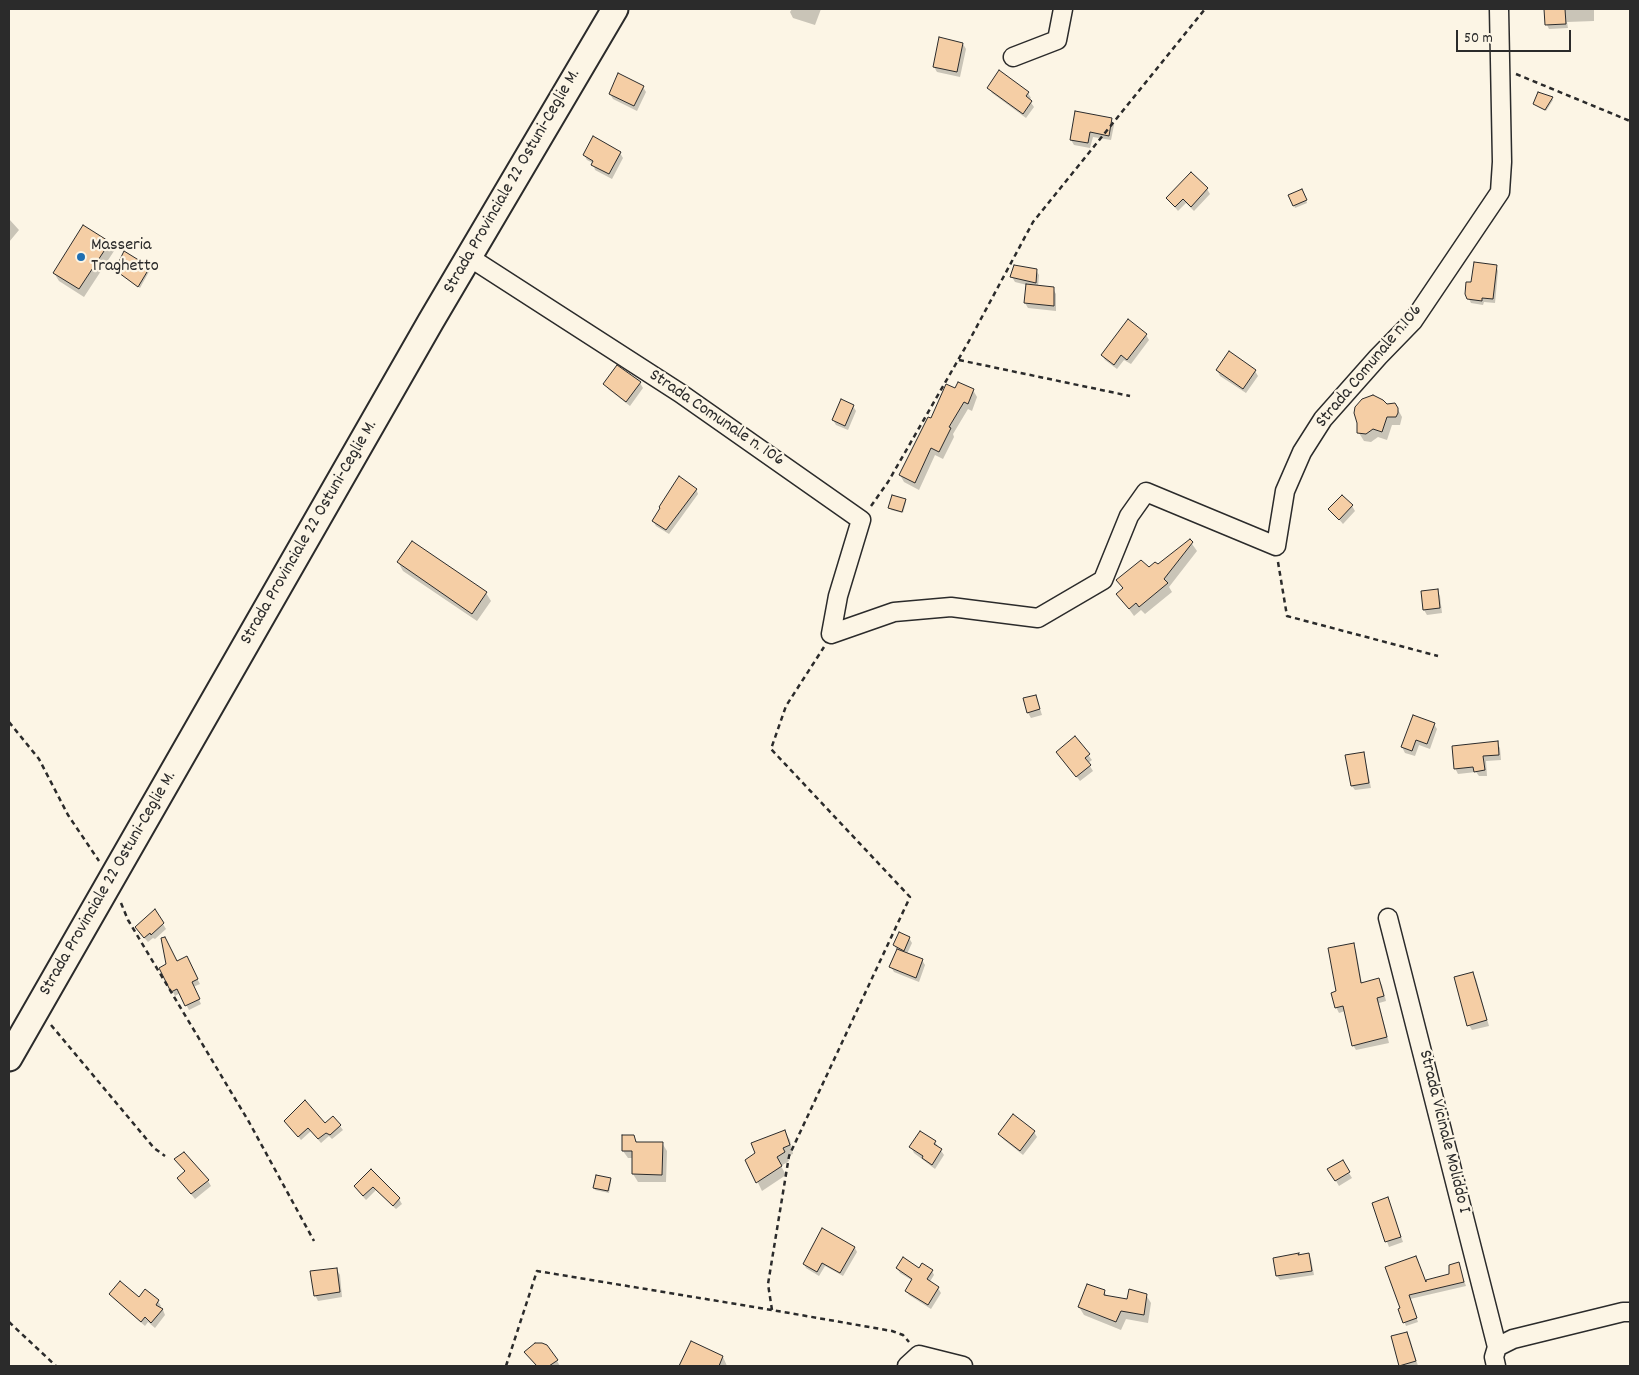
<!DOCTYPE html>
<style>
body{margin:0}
#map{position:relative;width:1639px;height:1375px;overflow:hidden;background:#fcf5e5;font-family:Dekko,sans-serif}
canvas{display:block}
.frame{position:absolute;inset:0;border:10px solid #2b2b2b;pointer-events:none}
.scale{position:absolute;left:1456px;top:30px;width:115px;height:22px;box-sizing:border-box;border:2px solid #2b2b2b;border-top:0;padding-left:6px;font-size:15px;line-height:18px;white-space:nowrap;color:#2b2b2b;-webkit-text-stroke:4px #fcf5e5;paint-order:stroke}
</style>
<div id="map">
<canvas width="1639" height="1375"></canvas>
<div class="frame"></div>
<div class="scale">50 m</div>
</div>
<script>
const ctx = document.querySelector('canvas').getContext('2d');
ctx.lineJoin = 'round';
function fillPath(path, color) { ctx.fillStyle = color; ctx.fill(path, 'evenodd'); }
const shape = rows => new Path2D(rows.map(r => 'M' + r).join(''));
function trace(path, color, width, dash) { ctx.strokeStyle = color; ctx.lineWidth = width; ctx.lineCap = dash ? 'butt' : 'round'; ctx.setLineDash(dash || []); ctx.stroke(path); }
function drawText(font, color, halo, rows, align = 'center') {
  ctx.font = font + ' Dekko,sans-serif'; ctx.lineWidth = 4.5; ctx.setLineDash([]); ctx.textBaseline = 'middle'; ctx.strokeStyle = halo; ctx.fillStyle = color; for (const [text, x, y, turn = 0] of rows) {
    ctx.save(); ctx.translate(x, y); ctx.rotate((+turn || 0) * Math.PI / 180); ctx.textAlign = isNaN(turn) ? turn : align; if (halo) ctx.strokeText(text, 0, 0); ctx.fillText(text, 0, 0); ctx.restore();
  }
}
fillPath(shape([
 [792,9,821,9,815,25,793,18,790,12],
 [1546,9,1594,9,1594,21,1567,22,1568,28,1549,29,1547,25],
 [963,44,966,49,960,77,937,72,934,67],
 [643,87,646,92,637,111,613,99,610,94],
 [989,88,1028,93,1031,98,1029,100,1034,107,1026,118,992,93],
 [1552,98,1553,100,1546,111,1534,104],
 [1111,119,1114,125,1111,140,1093,137,1090,148,1074,145,1071,140],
 [620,153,623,158,612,179,595,170,593,163,587,160,584,155],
 [1207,189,1210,194,1194,211,1186,203,1178,211,1168,199],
 [1302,191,1307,203,1295,208,1290,196],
 [9,219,19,230,9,242],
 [109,243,114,251,84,297,59,281,54,273],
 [1496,266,1498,271,1495,303,1484,302,1483,305,1471,303,1469,299,1472,284],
 [149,268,150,270,140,288,116,270],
 [1036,270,1039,275,1038,287,1053,289,1056,294,1056,311,1028,308,1025,303,1027,285,1015,282,1012,277],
 [1146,335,1149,340,1131,364,1124,360,1117,369,1105,360,1102,355],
 [1217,370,1255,371,1258,376,1246,393,1220,376],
 [640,383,643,388,630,406,608,389,605,384],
 [955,389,973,390,977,397,972,411,968,409,953,434,954,437,943,459,935,455,919,490,904,482,900,475,931,420],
 [1395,404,1402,417,1400,425,1392,425,1387,440,1378,437,1371,442,1364,441,1359,433,1387,406],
 [853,406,856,411,848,430,836,425,833,420],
 [696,489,698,494,669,534,656,526,653,521],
 [905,500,906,502,903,513,891,510,890,508],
 [1352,506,1355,511,1343,524,1330,509],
 [1190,541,1197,551,1169,587,1172,592,1145,614,1141,610,1134,616,1118,594,1123,589,1118,581,1157,566],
 [398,562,486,593,491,601,477,621,403,571],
 [1437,590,1440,596,1442,613,1427,615,1424,610,1422,592],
 [1036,696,1042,715,1031,718,1028,713],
 [1434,724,1437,729,1430,749,1419,745,1415,756,1405,753,1402,747],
 [1075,738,1092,760,1088,763,1093,771,1080,781,1058,753],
 [1497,743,1500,748,1501,760,1486,761,1487,776,1479,776,1476,772,1458,774,1455,768],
 [1363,753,1365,758,1371,788,1355,790,1352,786,1347,756],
 [155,911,166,929,155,939,153,938,148,942,139,932],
 [909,938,912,943,907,954,922,960,925,965,919,982,894,972,891,967,897,950,894,945],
 [1353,945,1356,950,1362,984,1379,980,1382,985,1386,1001,1379,1003,1389,1043,1356,1050,1353,1045,1345,1011,1339,1013,1336,1007,1338,992],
 [186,958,200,984,193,987,201,1004,189,1010,180,993,175,996,161,968],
 [1473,973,1476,979,1489,1026,1472,1030,1469,1025],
 [333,1117,343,1130,332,1139,329,1136,321,1143,311,1131,301,1140,285,1121,325,1124],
 [785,1132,790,1140,793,1154,787,1156,789,1161,781,1166,786,1175,762,1191,747,1160],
 [1034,1132,1037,1137,1023,1155,1003,1139,1000,1134],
 [920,1133,935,1142,944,1155,935,1169,914,1153,911,1147],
 [634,1136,637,1143,662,1143,667,1151,666,1182,638,1182,633,1174,634,1158,628,1158,623,1151],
 [176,1160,208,1181,211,1186,195,1199,182,1183,186,1173],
 [1342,1162,1352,1178,1339,1186,1329,1169],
 [371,1171,399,1199,402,1204,396,1209,376,1190,366,1200,358,1191,355,1186],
 [610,1179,611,1182,609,1193,595,1190,594,1188],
 [1388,1199,1403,1242,1389,1247,1373,1204],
 [823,1229,855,1248,857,1252,843,1276,825,1266,819,1276,806,1268,804,1264],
 [1298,1254,1299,1256,1309,1254,1311,1259,1314,1275,1280,1280,1277,1276],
 [1416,1257,1426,1282,1451,1275,1458,1263,1466,1286,1410,1299,1418,1322,1406,1326,1400,1310,1402,1309],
 [897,1268,932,1271,934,1275,929,1283,938,1288,941,1293,931,1309,909,1295,906,1291,913,1281,900,1273],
 [337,1270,340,1275,342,1297,318,1301,315,1295],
 [1104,1291,1107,1297,1128,1301,1146,1295,1151,1303,1148,1323,1126,1319,1121,1330,1084,1315,1079,1307],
 [111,1294,158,1301,161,1306,159,1309,163,1310,165,1315,155,1328,148,1322,145,1326,114,1299],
 [1407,1333,1410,1339,1418,1366,1401,1366,1392,1337],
 [691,1343,723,1357,727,1366,681,1366],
 [526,1353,557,1361,560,1366,536,1366]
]), '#0003');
const building = shape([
 [1544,9,1565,9,1566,24,1545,25,1544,9],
 [939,37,963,43,957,72,933,67,939,37],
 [999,70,1029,92,1026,96,1032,101,1023,114,987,88,999,70],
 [618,73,644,86,634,106,609,94,618,73],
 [1538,92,1553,97,1545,110,1533,104,1538,92],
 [1075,111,1112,118,1109,136,1090,132,1088,143,1070,140,1075,111],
 [593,136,621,152,609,174,591,165,593,161,583,155,593,136],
 [1191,172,1208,188,1191,207,1183,199,1175,207,1166,198,1191,172],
 [1302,189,1307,200,1293,206,1288,195,1302,189],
 [83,225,110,242,79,289,53,273,83,225],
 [124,251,150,267,138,287,115,270,124,251],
 [1474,262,1497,265,1493,299,1482,298,1482,301,1467,299,1465,294,1466,282,1471,282,1474,262],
 [1014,265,1037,269,1036,283,1010,277,1014,265],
 [1026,284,1054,287,1054,306,1024,303,1026,284],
 [1128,319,1147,334,1127,360,1121,355,1114,365,1101,355,1128,319],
 [1229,351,1256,370,1243,389,1216,370,1229,351],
 [617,365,641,382,626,402,603,384,617,365],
 [958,382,974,389,968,404,964,402,949,427,951,428,939,452,931,448,915,483,899,475,928,417,931,418,946,384,955,388,958,382],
 [1373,395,1383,400,1387,404,1395,403,1398,408,1398,413,1396,417,1387,417,1382,432,1373,429,1366,434,1357,433,1357,423,1354,413,1355,407,1362,399,1373,395],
 [841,399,854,405,845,426,832,420,841,399],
 [679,476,697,489,666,530,652,521,660,508,659,507,679,476],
 [892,495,906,499,902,512,888,508,892,495],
 [1342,495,1353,505,1339,520,1328,509,1342,495],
 [1190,539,1193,542,1164,579,1168,583,1139,607,1136,603,1129,609,1116,594,1123,588,1116,580,1141,560,1149,567,1155,562,1158,564,1190,539],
 [412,541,487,592,472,614,397,562,412,541],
 [1438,589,1440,608,1423,610,1421,591,1438,589],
 [1036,695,1040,709,1027,713,1023,698,1036,695],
 [1413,715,1435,723,1427,744,1416,740,1412,751,1401,747,1413,715],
 [1075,736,1090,754,1085,758,1091,765,1076,777,1056,752,1075,736],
 [1498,741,1499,755,1483,756,1485,770,1474,772,1473,767,1454,769,1452,746,1498,741],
 [1364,752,1369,783,1351,786,1345,755,1364,752],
 [155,909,164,923,151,935,150,933,144,938,135,927,155,909],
 [899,932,910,937,904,951,893,945,899,932],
 [165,937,177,961,187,956,198,979,192,982,200,999,185,1006,177,989,171,992,159,968,166,964,161,938,165,937],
 [1354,943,1361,983,1379,978,1384,996,1377,998,1387,1037,1352,1046,1343,1006,1335,1008,1331,993,1336,991,1328,948,1354,943],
 [897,949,923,959,916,978,889,967,897,949],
 [1473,972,1487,1020,1467,1026,1454,977,1473,972],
 [305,1100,325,1123,333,1116,341,1125,330,1135,326,1133,318,1139,308,1128,298,1137,284,1121,305,1100],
 [1013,1114,1035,1131,1020,1151,998,1134,1013,1114],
 [785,1130,790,1145,783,1148,785,1152,777,1157,782,1166,756,1183,745,1160,755,1153,751,1143,785,1130],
 [920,1131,936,1141,934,1144,942,1149,932,1165,922,1158,923,1156,909,1147,920,1131],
 [622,1135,634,1135,636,1142,663,1142,662,1175,632,1174,632,1151,622,1151,622,1135],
 [184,1152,209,1180,191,1194,177,1178,185,1171,174,1159,184,1152],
 [1343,1160,1350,1172,1335,1181,1327,1169,1343,1160],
 [371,1169,400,1198,393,1206,373,1187,363,1196,354,1186,371,1169],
 [596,1175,611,1178,608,1191,593,1188,596,1175],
 [1388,1197,1401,1237,1385,1242,1372,1203,1388,1197],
 [822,1228,855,1247,840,1273,822,1263,817,1272,803,1264,822,1228],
 [1299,1253,1298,1255,1309,1253,1312,1271,1276,1276,1273,1258,1299,1253],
 [1416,1256,1426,1282,1426,1280,1449,1274,1449,1265,1459,1262,1464,1282,1409,1295,1417,1318,1403,1323,1398,1309,1400,1308,1385,1267,1416,1256],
 [903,1257,919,1268,922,1263,933,1270,927,1279,939,1287,928,1305,905,1291,912,1279,896,1268,903,1257],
 [337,1268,340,1292,314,1296,310,1271,337,1268],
 [120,1281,139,1297,145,1289,159,1300,156,1305,163,1309,151,1323,145,1317,141,1322,109,1294,120,1281],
 [1087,1284,1105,1290,1104,1295,1127,1299,1129,1289,1147,1294,1144,1315,1121,1311,1116,1322,1078,1307,1087,1284],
 [1407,1332,1416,1361,1399,1366,1391,1336,1407,1332],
 [691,1341,723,1356,719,1366,679,1366,691,1341],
 [535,1343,542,1343,547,1345,558,1360,549,1366,537,1366,524,1352,535,1343]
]);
fillPath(building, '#f5cea5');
trace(building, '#2b2b2b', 1);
const street = shape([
 [1013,57,1057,40,1063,9],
 [469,257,680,393,861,520,838,596,831,634,894,612,951,607,1038,618,1103,580,1129,516,1146,492,1276,546,1285,491,1302,452,1323,419,1378,357,1413,321,1500,192,1502,162,1499,9],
 [1388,918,1497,1347],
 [907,1366,919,1355,963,1366],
 [1496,1366,1494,1357,1497,1347,1513,1339,1623,1312,1630,1312]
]);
const secondary = shape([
 [9,1058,431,321,615,9]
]);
trace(street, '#2b2b2b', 21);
trace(secondary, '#2b2b2b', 29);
trace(shape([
 [1516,74,1630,121],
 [959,360,1130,396],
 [871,506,888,482,969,341,1033,222,1205,9],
 [1278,562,1287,616,1438,656],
 [9,722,39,759,68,815,99,861],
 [121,903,128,920,249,1122,314,1241],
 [51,1025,154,1148,165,1156],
 [772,1310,768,1284,789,1156,910,897,771,749,786,706,824,647],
 [9,1322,56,1366],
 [506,1366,537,1271,772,1310,892,1331,903,1335,909,1342]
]), '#2b2b2b', 2.5, [5, 4]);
trace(street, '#fcf5e5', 18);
trace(secondary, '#fcf5e5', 25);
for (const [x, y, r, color] of [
 [81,257,5,"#1f6fb2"]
]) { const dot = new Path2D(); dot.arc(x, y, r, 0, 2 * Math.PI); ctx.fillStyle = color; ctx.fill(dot); trace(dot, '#fcf5e5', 2); }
drawText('18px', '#2b2b2b', '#fcf5e5', [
 ["Strada Provinciale 22 Ostuni-Ceglie M.",513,182,-60],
 ["Strada Comunale n.106",1370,367,-50],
 ["Strada Comunale n. 106",716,419,34],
 ["Strada Provinciale 22 Ostuni-Ceglie M.",310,533,-60],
 ["Strada Provinciale 22 Ostuni-Ceglie M.",109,884,-60],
 ["Strada Vicinale Moliddo I",1443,1132,76]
]);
drawText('18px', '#2b2b2b', '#fcf5e5', [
 ["Masseria",91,247],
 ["Traghetto",91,268]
], 'left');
</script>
